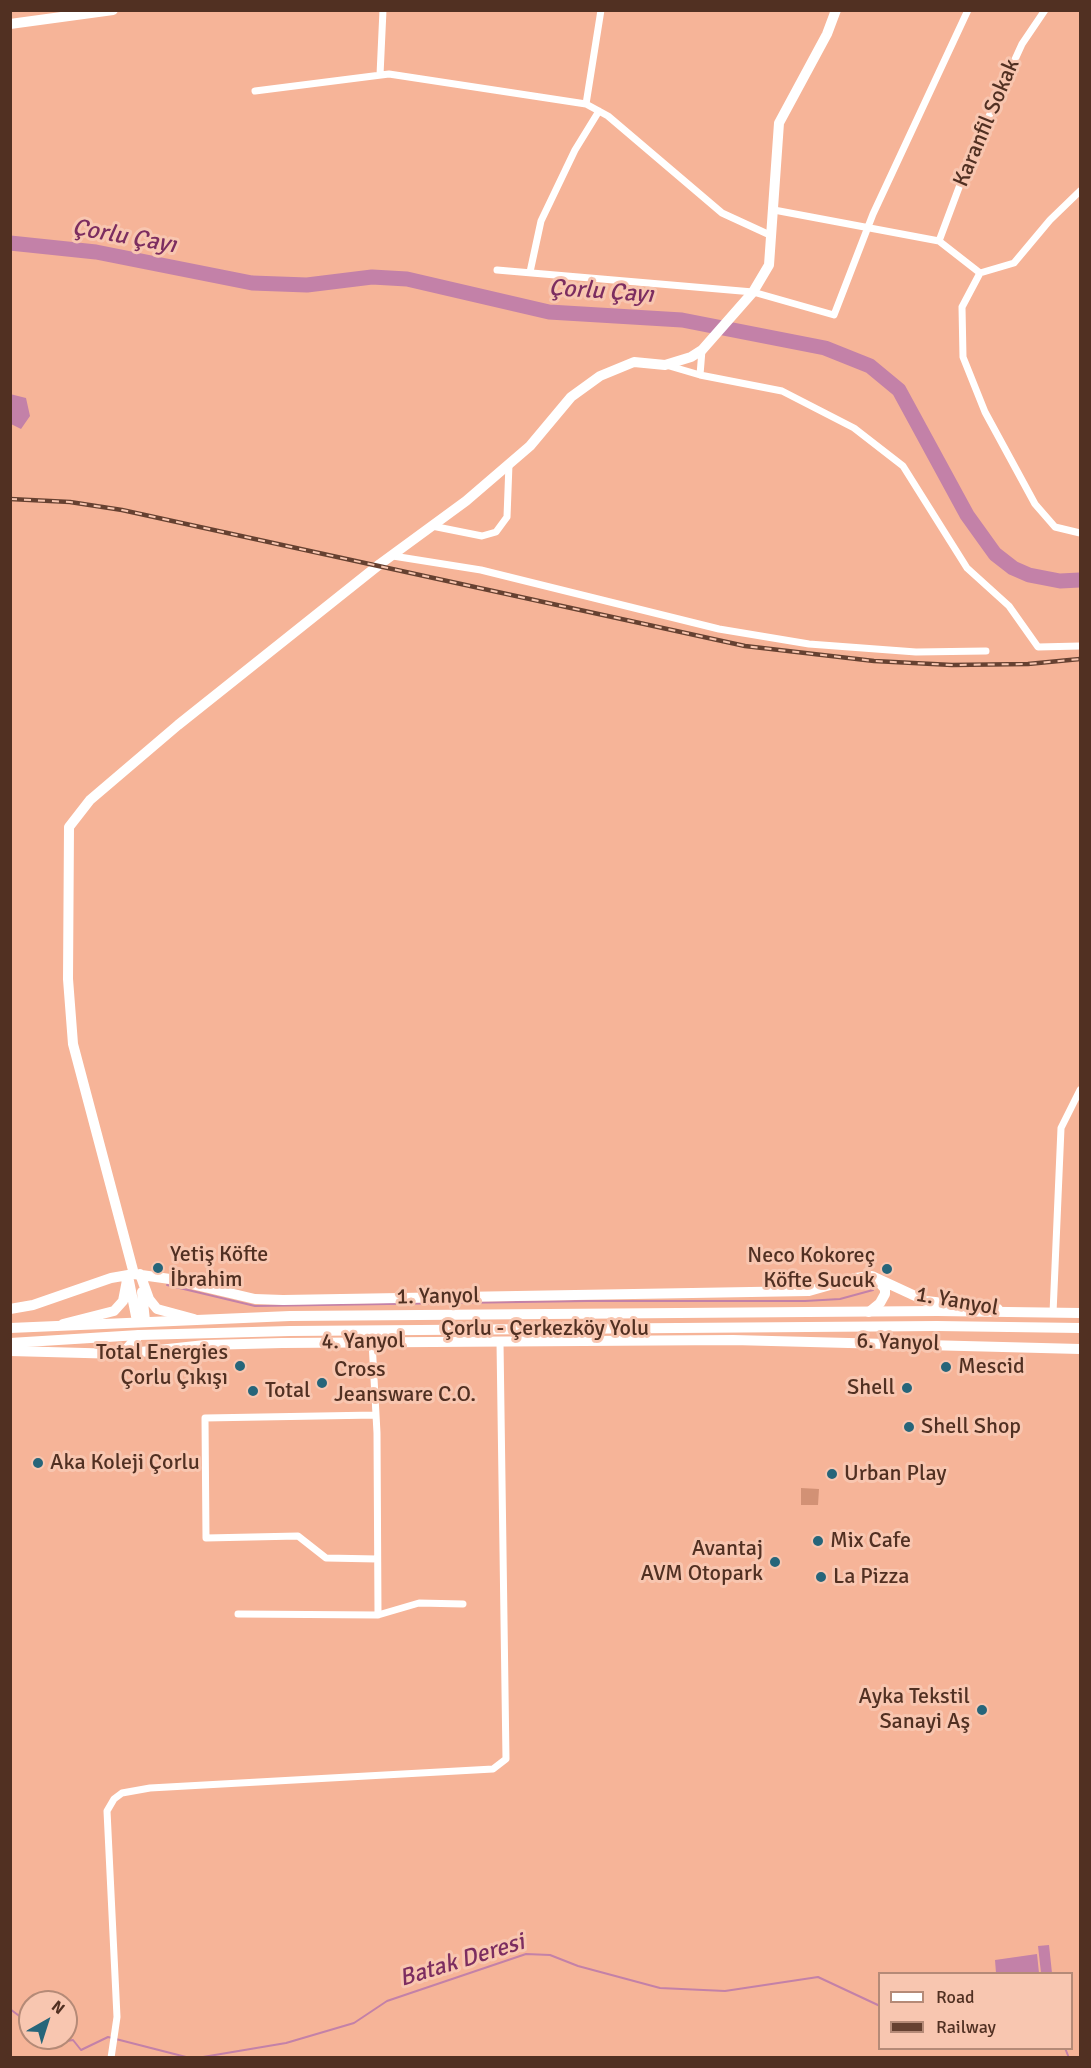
<!DOCTYPE html>
<meta charset="utf-8">
<style>
body{margin:0}
#map{position:relative;width:1091px;height:2068px;overflow:hidden;background:#f6b498;font-family:Signika,sans-serif}
canvas{display:block}
.frame{position:absolute;inset:0;border:12px solid #513022;pointer-events:none}
.legend{position:absolute;left:878px;top:1972px;width:195px;height:78px;box-sizing:border-box;background:#f8c6b0;border:2px solid #b58a77;margin:0;padding:8px 10px;list-style:none;font-size:18px;color:#513022}
.legend li{display:flex;align-items:center;gap:12px;height:30px}
.legend b{width:30px;border:2px solid #b58a77}
.north{position:absolute;left:18px;top:1990px;width:60px;height:60px;box-sizing:border-box;background:#f8c6b0;border:2px solid #b58a77;border-radius:50%;rotate:39deg;font-size:16px;font-weight:700;line-height:24px;text-align:center;color:#513022}
.north::after{content:'';display:block;margin:auto;width:21px;height:27px;background:#26657a;clip-path:polygon(50% 0,100% 100%,50% 72%,0 100%)}
</style>
<div id="map">
<canvas width="1091" height="2068"></canvas>
<div class="frame"></div>
<ul class="legend">
<li><b style="height:8px;background:#fff"></b>Road</li>
<li><b style="height:8px;background:#664131"></b>Railway</li>
</ul>
<div class="north">N</div>
</div>
<script>
const ctx = document.querySelector('canvas').getContext('2d');
ctx.lineJoin = 'round';
function fillPath(path, color) { ctx.fillStyle = color; ctx.fill(path, 'evenodd'); }
const shape = rows => new Path2D(rows.map(r => 'M' + r).join(''));
function trace(path, color, width, dash) { ctx.strokeStyle = color; ctx.lineWidth = width; ctx.lineCap = dash ? 'butt' : 'round'; ctx.setLineDash(dash || []); ctx.stroke(path); }
function drawText(font, color, halo, rows, align = 'center') {
  ctx.font = font + ' Signika,sans-serif'; ctx.lineWidth = 6; ctx.setLineDash([]); ctx.textBaseline = 'middle'; ctx.strokeStyle = halo; ctx.fillStyle = color; for (const [text, x, y, turn = 0] of rows) {
    ctx.save(); ctx.translate(x, y); ctx.rotate((+turn || 0) * Math.PI / 180); ctx.textAlign = isNaN(turn) ? turn : align; if (halo) ctx.strokeText(text, 0, 0); ctx.fillText(text, 0, 0); ctx.restore();
  }
}
fillPath(shape([
 [801,1488,819,1489,818,1505,801,1505]
]), '#d29175');
fillPath(shape([
 [10,394,26,398,30,416,21,429,11,424],
 [1049,1945,1052,1973,1041,1973,1038,1946],
 [1037,1954,1039,1973,996,1973,995,1960]
]), '#c381a8');
trace(shape([
 [167,1285,255,1306,587,1301,805,1301,840,1299,873,1290],
 [10,2009,30,2024],
 [49,2038,55,2043,73,2040,81,2050,108,2037,190,2058],
 [1065,2048,1069,2058],
 [197,2058,286,2043,354,2023,387,2001,526,1954,550,1955,578,1966,660,1988,725,1991,818,1977,880,2006]
]), '#c381a8', 2);
trace(shape([
 [10,243,96,252,252,283,307,285,372,277,407,279,549,312,682,320,825,348,870,366,899,390,967,515,995,554,1013,568,1029,575,1060,581,1080,580]
]), '#c381a8', 15);
trace(shape([
 [380,75,383,10],
 [255,91,389,74,586,104,608,116,722,213,772,236],
 [586,104,601,10],
 [774,210,939,241,980,273,1014,263,1050,220,1080,191],
 [939,241,970,158,1022,44,1045,10],
 [497,270,753,292,834,315,873,214,968,10],
 [530,272,541,221,575,150,599,111],
 [980,273,962,307,963,357,985,412,1035,504,1055,527,1080,533],
 [666,365,700,375,702,350],
 [700,375,782,391,854,428,903,466,967,568,1009,606,1038,647,1080,646],
 [432,526,482,536,496,532,507,517,509,464],
 [393,556,481,570,719,629,809,644,916,652,986,651],
 [1053,1313,1061,1128,1080,1090],
 [372,1342,377,1433,378,1615],
 [376,1415,205,1418,206,1538,298,1536,326,1558,377,1559],
 [238,1614,378,1615,419,1603,463,1604],
 [111,2058,117,2017,107,1811,114,1799,122,1793,150,1788,493,1769,506,1759,500,1342]
]), '#fff', 7);
trace(shape([
 [10,24,113,10],
 [134,1274,73,1044,68,979,69,827,90,800,178,725,380,564,466,501,530,446,571,397,600,376,634,362,665,365,691,357,702,350,753,292,769,265,779,123,827,34,836,10],
 [140,1274,149,1299,157,1309,194,1319],
 [129,1281,137,1321],
 [142,1292,145,1321],
 [10,1309,33,1305,111,1278,134,1274,170,1279,255,1299,283,1300,809,1291,855,1278,872,1276,926,1301,998,1309],
 [869,1312,880,1303,885,1294,885,1289,877,1280],
 [63,1324,114,1311,123,1301,128,1275],
 [10,1351,122,1354,205,1345,282,1343,733,1340,1080,1349],
 [122,1354,139,1335]
]), '#fff', 10);
trace(shape([
 [10,1328,290,1316,937,1311,1080,1313],
 [10,1343,139,1335,290,1331,937,1326,1080,1328]
]), '#fff', 10);
const rail = shape([
 [10,499,70,502,122,510,745,646,874,661,952,665,1028,664,1080,659]
]);
trace(rail, '#664131', 4.5);
trace(rail, '#f8c6b0', 2, [7]);
for (const [x, y, r, color] of [
 [158,1268,6,"#26657a"],
 [887,1269,6,"#26657a"],
 [240,1366,6,"#26657a"],
 [946,1367,6,"#26657a"],
 [322,1383,6,"#26657a"],
 [907,1388,6,"#26657a"],
 [253,1391,6,"#26657a"],
 [909,1427,6,"#26657a"],
 [38,1463,6,"#26657a"],
 [832,1474,6,"#26657a"],
 [818,1541,6,"#26657a"],
 [775,1562,6,"#26657a"],
 [821,1577,6,"#26657a"],
 [982,1710,6,"#26657a"]
]) { const dot = new Path2D(); dot.arc(x, y, r, 0, 2 * Math.PI); ctx.fillStyle = color; ctx.fill(dot); trace(dot, '#f8c6b0', 2); }
drawText('22px', '#513022', '#f8c6b0', [
 ["Karanfil Sokak",987,123,-67],
 ["1. Yanyol",438,1297,-1],
 ["1. Yanyol",957,1302,10],
 ["Çorlu - Çerkezköy Yolu",545,1329],
 ["4. Yanyol",363,1342,-1],
 ["6. Yanyol",898,1343,2]
]);
drawText('22px', '#513022', '#f8c6b0', [
 ["Yetiş Köfte",170,1255],
 ["İbrahim",170,1280],
 ["Neco Kokoreç",875,1256,"right"],
 ["Köfte Sucuk",875,1281,"right"],
 ["Total Energies",228,1353,"right"],
 ["Çorlu Çıkışı",228,1378,"right"],
 ["Mescid",958,1367],
 ["Cross",334,1370],
 ["Jeansware C.O.",334,1395],
 ["Shell",895,1388,"right"],
 ["Total",265,1391],
 ["Shell Shop",921,1427],
 ["Aka Koleji Çorlu",50,1463],
 ["Urban Play",844,1474],
 ["Mix Cafe",830,1541],
 ["Avantaj",763,1549,"right"],
 ["AVM Otopark",763,1574,"right"],
 ["La Pizza",833,1577],
 ["Ayka Tekstil",970,1697,"right"],
 ["Sanayi Aş",970,1722,"right"]
], 'left');
drawText('italic 24px', '#7c2d60', '#f8c6b0', [
 ["Çorlu Çayı",124,237,10],
 ["Çorlu Çayı",601,292,4],
 ["Batak Deresi",462,1961,-17]
]);
</script>
